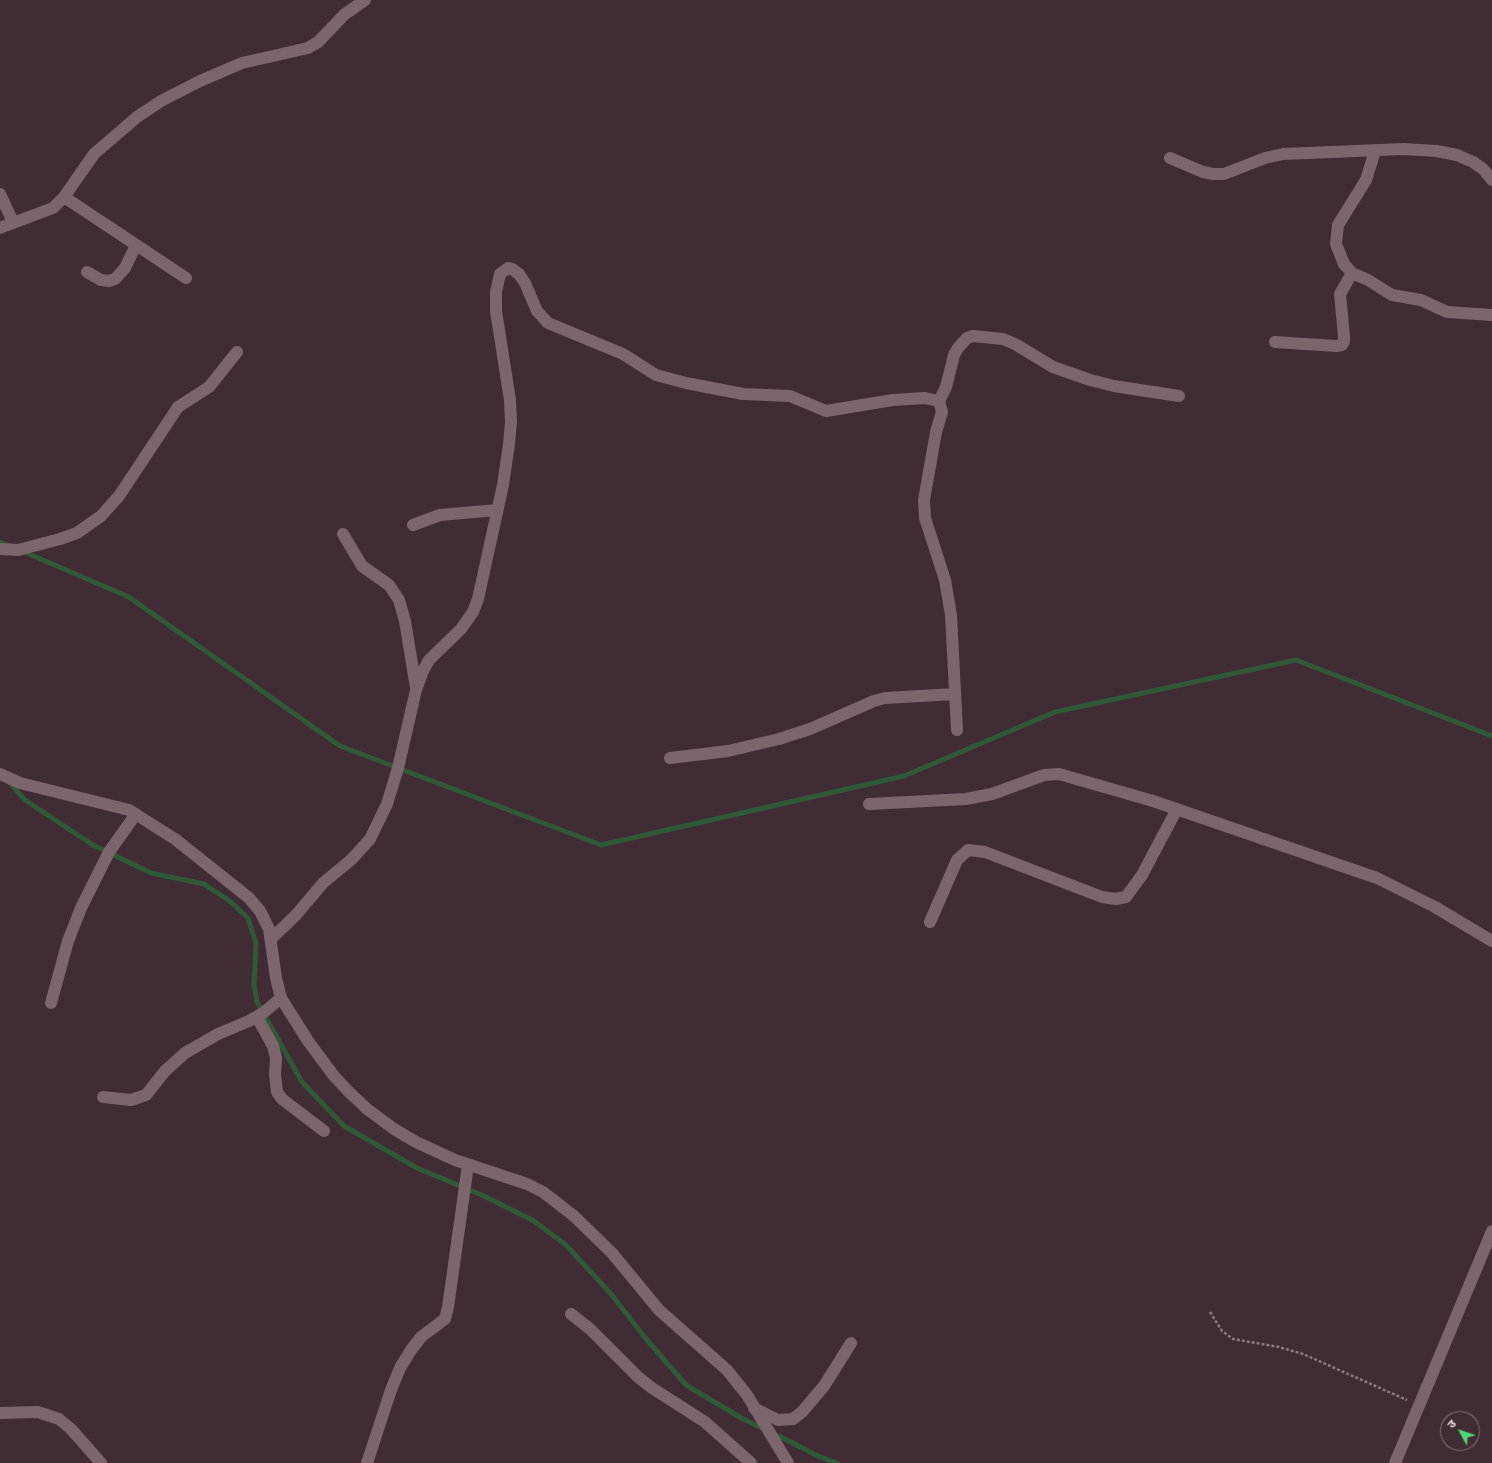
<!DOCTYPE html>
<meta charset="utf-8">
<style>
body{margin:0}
#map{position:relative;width:1492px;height:1463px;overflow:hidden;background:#412b34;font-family:Ubuntu,"Noto Sans Devanagari",sans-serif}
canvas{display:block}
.north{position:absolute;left:1440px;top:1411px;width:40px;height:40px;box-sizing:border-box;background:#412b34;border:1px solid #89757d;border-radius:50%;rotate:310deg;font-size:11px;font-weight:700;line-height:16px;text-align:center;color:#f4e5eb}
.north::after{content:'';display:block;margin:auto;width:14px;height:18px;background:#50d674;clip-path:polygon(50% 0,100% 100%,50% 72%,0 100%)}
</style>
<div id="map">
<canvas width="1492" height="1463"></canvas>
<div class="north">उ</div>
</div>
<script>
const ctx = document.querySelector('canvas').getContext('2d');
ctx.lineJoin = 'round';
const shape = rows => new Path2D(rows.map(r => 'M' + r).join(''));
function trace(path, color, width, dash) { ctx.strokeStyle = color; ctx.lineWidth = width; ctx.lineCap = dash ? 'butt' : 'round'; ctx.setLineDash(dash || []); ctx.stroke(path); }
trace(shape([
 [0,542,9,546],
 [22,551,129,597,340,746,601,845,904,776,1055,712,1296,660,1492,736],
 [10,783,25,800,93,845,151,873,204,884,231,902,248,918,256,944,254,985,257,1002,302,1082,344,1126,417,1168,484,1196,534,1221,566,1245,611,1294,647,1340,686,1385,743,1419,764,1429],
 [775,1434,820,1457,837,1463]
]), '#2f5938', 5);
trace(shape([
 [1210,1312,1222,1331,1233,1339,1279,1347,1303,1354,1407,1400]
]), '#8b7880', 2.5, [3, 2]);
trace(shape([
 [1375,151,1366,180,1338,225,1336,244,1344,264,1352,273,1368,280,1392,295,1421,300,1447,312,1492,315],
 [1170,158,1203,172,1213,174,1224,174,1265,158,1283,154,1404,149,1436,151,1457,155,1473,162,1483,169,1492,180],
 [0,194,13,222],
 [64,197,186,278],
 [0,228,53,208,64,197,94,154,137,117,161,101,200,81,242,63,308,48,318,42,345,14,365,0],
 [87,272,101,280,109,281,115,279,125,268,136,245],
 [1275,342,1336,346,1342,345,1344,342,1344,336,1340,294,1352,273],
 [939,401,946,387,954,355,958,348,967,338,973,336,1003,339,1015,344,1053,367,1090,380,1114,386,1179,396],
 [413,525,440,515,497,510],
 [343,534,362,566,389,585,399,600,405,621,416,688],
 [0,549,18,550,60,539,77,533,101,516,119,496,178,407,209,387,237,352],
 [670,758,728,751,779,739,810,729,874,701,885,698,955,694],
 [0,774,20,783,129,810,175,839,249,898,260,911,269,929,276,978,281,998,308,1041,334,1076,349,1092,367,1109,394,1129,416,1142,455,1160,527,1184,543,1192,574,1216,612,1253,659,1310,727,1370,747,1395,788,1463],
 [869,804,966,799,992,794,1044,775,1059,774,1153,801,1377,878,1435,907,1492,941],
 [930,922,957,860,968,850,985,852,1102,897,1116,899,1126,897,1142,875,1177,809],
 [271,939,296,915,323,883,352,859,370,839,387,804,398,768,416,690,423,671,429,660,461,629,473,612,478,599,503,485,509,444,511,422,510,400,496,311,496,292,500,274,508,268,512,269,519,274,525,283,537,311,548,323,623,354,656,375,686,383,743,394,790,396,826,411,893,400,925,398,939,401,942,412,936,432,924,500,925,518,945,580,951,615,957,730],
 [51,1003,68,941,81,908,109,852,136,814],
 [257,1017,273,1046,276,1058,275,1074,277,1092,282,1099,324,1131],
 [103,1097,131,1100,146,1095,165,1071,185,1053,218,1034,249,1021,263,1013,281,998],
 [571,1314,590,1329,638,1377,652,1388,705,1422,751,1463],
 [754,1408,778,1420,793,1419,802,1412,824,1386,851,1343],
 [0,1413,38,1412,59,1419,71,1429,101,1463],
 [367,1463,391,1390,400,1368,411,1350,421,1337,445,1319,448,1307,468,1165],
 [1395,1463,1492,1231]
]), '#7d656e', 12);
</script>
